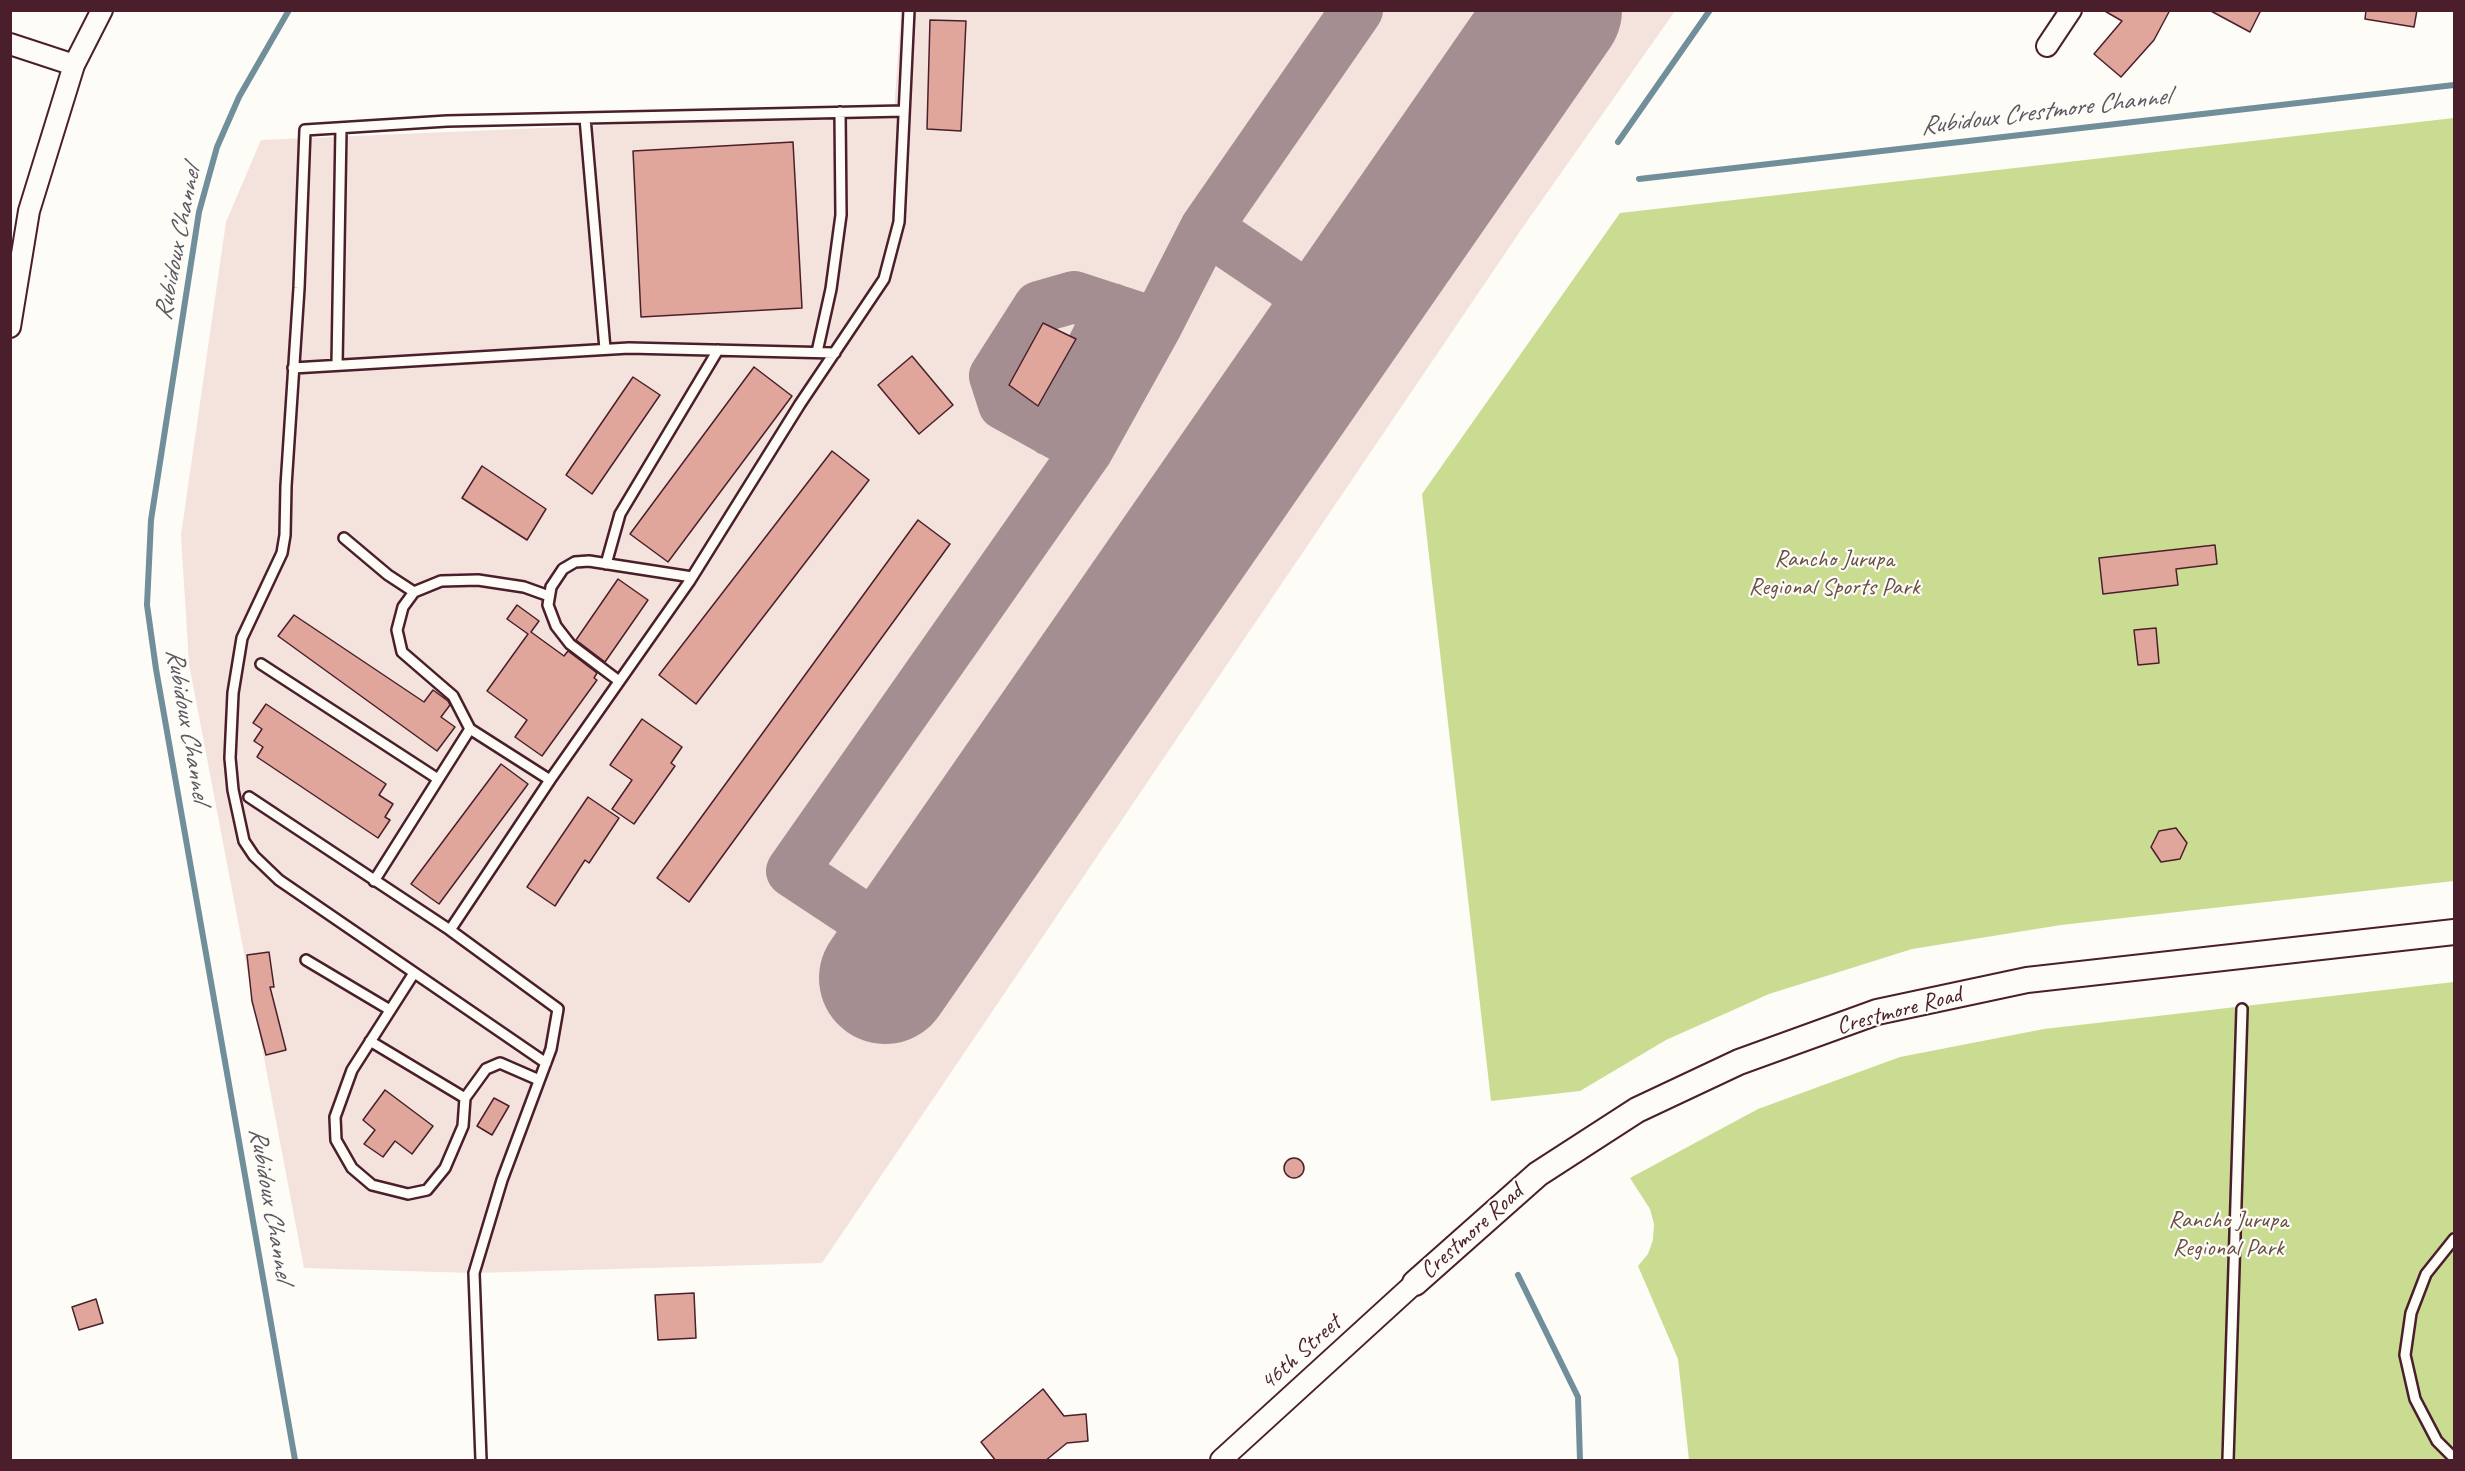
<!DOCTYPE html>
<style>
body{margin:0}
#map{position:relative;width:2465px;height:1471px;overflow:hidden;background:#fdfcf7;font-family:Caveat,sans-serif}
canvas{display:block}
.frame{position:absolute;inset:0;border:12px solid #4a1f2b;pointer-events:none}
</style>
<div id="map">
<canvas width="2465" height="1471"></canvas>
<div class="frame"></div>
</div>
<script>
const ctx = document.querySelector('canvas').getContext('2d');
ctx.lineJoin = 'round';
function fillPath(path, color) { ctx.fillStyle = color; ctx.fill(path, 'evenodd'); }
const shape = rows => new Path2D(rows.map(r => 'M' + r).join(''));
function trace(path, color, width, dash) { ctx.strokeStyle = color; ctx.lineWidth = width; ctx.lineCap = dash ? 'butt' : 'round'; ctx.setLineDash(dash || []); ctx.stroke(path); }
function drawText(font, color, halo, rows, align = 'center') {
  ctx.font = font + ' Caveat,sans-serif'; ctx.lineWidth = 4.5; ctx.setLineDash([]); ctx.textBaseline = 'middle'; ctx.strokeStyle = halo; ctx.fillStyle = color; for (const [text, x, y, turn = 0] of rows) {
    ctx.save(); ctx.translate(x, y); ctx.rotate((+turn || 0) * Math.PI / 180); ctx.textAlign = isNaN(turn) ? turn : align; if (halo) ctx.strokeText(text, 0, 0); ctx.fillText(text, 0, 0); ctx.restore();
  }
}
fillPath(shape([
 [901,11,1675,11,1523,227,822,1263,474,1273,304,1268,189,664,181,535,226,222,261,140,894,113]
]), '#f4e2dc');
fillPath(shape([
 [2454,118,2454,881,2061,925,1912,949,1769,994,1666,1040,1580,1091,1491,1101,1422,494,1620,213],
 [2454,982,2454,1460,1689,1460,1678,1359,1638,1266,1648,1254,1653,1240,1654,1224,1650,1209,1630,1178,1758,1109,1900,1057,2044,1029]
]), '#c9dc91');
trace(shape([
 [289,10,239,97,217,147,199,212,151,520,147,605,156,669,295,1460],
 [1618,142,1710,10],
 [1639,179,2454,85],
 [1518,1275,1578,1397,1580,1460]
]), '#708f9a', 6);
trace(shape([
 [1206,228,1342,320],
 [1050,430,1112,309],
 [1087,450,1004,404,995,376,1039,307,1074,297,1157,324],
 [907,947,792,871,1087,450,1157,324,1206,228,1357,10]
]), '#a48e91', 52);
trace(shape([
 [885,978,1556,10]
]), '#a48e91', 132);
const building = shape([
 [2103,10,2170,10,2154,40,2121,77,2094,54,2122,21,2103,10],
 [2209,10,2261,10,2250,32,2209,10],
 [2366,10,2417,10,2414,27,2365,19,2366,10],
 [930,20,966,21,961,131,927,129,930,20],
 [793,142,802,308,641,317,633,151,793,142],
 [1043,323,1076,339,1038,406,1009,385,1043,323],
 [912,356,953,405,919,434,878,385,912,356],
 [754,367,792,396,668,562,630,534,754,367],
 [633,377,660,395,592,494,566,475,633,377],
 [832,451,869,480,696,704,659,675,832,451],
 [482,466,546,509,527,540,462,498,482,466],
 [918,520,950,544,689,902,657,878,918,520],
 [2215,545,2217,564,2176,569,2178,585,2103,594,2099,558,2215,545],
 [618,579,648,600,605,662,576,640,618,579],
 [517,605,539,621,531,632,564,656,568,651,597,673,594,678,597,680,542,756,515,737,527,720,487,691,528,634,507,619,517,605],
 [294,615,424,702,433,690,448,701,450,705,441,717,455,727,437,751,278,636,294,615],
 [2156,628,2159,663,2138,665,2134,630,2156,628],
 [266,704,386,784,379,795,393,804,385,817,390,820,378,838,257,757,263,747,254,741,262,729,253,723,266,704],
 [642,719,682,747,671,763,675,766,634,824,612,809,632,780,610,765,642,719],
 [501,764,528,784,439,904,411,884,501,764],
 [588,797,619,818,589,863,585,860,555,906,527,887,588,797],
 [2176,828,2187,843,2180,859,2161,862,2151,847,2159,831,2176,828],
 [269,952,274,987,270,987,286,1050,266,1055,252,1001,247,955,269,952],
 [385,1090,433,1126,412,1154,395,1141,383,1157,364,1144,375,1130,363,1120,385,1090],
 [494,1098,509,1106,492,1135,477,1126,494,1098],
 '1284 1168a10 10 0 1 1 20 0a10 10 0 1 1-20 0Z',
 [694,1293,696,1338,658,1340,655,1295,694,1293],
 [96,1299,103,1323,79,1330,72,1307,96,1299],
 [1043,1389,1064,1416,1086,1414,1088,1441,1067,1443,1045,1461,996,1461,981,1442,1043,1389]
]);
fillPath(building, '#e0a69c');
trace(building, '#4a1f2b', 1.5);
const service = shape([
 [585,118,605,349],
 [817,352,831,289,841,215,840,112],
 [337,365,341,128],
 [293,368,629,348,835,353],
 [344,538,388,575,414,592],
 [606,564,620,514,718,350],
 [261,664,438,779],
 [619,681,570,644,556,626,548,605,551,587,563,569,575,562,589,561,692,577],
 [470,729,453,696,402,652,397,630,403,607,414,592,441,581,478,580,524,587,549,596],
 [249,797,450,930],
 [374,881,470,729,550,780],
 [306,960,390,1010],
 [414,973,352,1070,335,1117,336,1140,352,1168,372,1185,408,1194,427,1190,445,1168,463,1126,465,1098,486,1069,500,1063,539,1080],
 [370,1041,465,1098],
 [546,1063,279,880,254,856,244,841,233,790,230,758,233,693,242,638,282,553,285,535,286,486,299,288,305,130,447,121,904,111],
 [2454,1239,2426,1274,2411,1313,2405,1355,2415,1399,2437,1441,2454,1458],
 [481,1460,474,1273,502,1180,551,1049,558,1009,450,930,550,780,689,582,800,404,884,279,899,222,909,10],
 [2228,1460,2242,1009]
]);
const minor = shape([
 [10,44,74,65],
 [2047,46,2071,10],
 [10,327,29,211,74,65,102,10],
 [1221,1460,1415,1283]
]);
const tertiary = shape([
 [1415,1283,1538,1174,1637,1110,1739,1062,1877,1012,2027,980,2454,932]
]);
trace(service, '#4a1f2b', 14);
trace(minor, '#4a1f2b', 24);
trace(tertiary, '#4a1f2b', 28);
trace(service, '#fdfcf7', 9);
trace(minor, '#fdfcf7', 20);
trace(tertiary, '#fdfcf7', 24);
drawText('24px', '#6a4e44', '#fdfcf7', [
 ["Rancho Jurupa",1834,560],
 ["Regional Sports Park",1834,588],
 ["Rancho Jurupa",2228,1221],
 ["Regional Park",2228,1249]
]);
drawText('24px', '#4a1f2b', '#fdfcf7', [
 ["Crestmore Road",1899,1011,-15],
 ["Crestmore Road",1472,1232,-42],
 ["46th Street",1301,1353,-42]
]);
drawText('italic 26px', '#5d5762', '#fdfcf7', [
 ["Rubidoux Crestmore Channel",2045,112,-7],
 ["Rubidoux Channel",178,244,-79],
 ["Rubidoux Channel",187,725,80],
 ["Rubidoux Channel",270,1204,80]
]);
</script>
